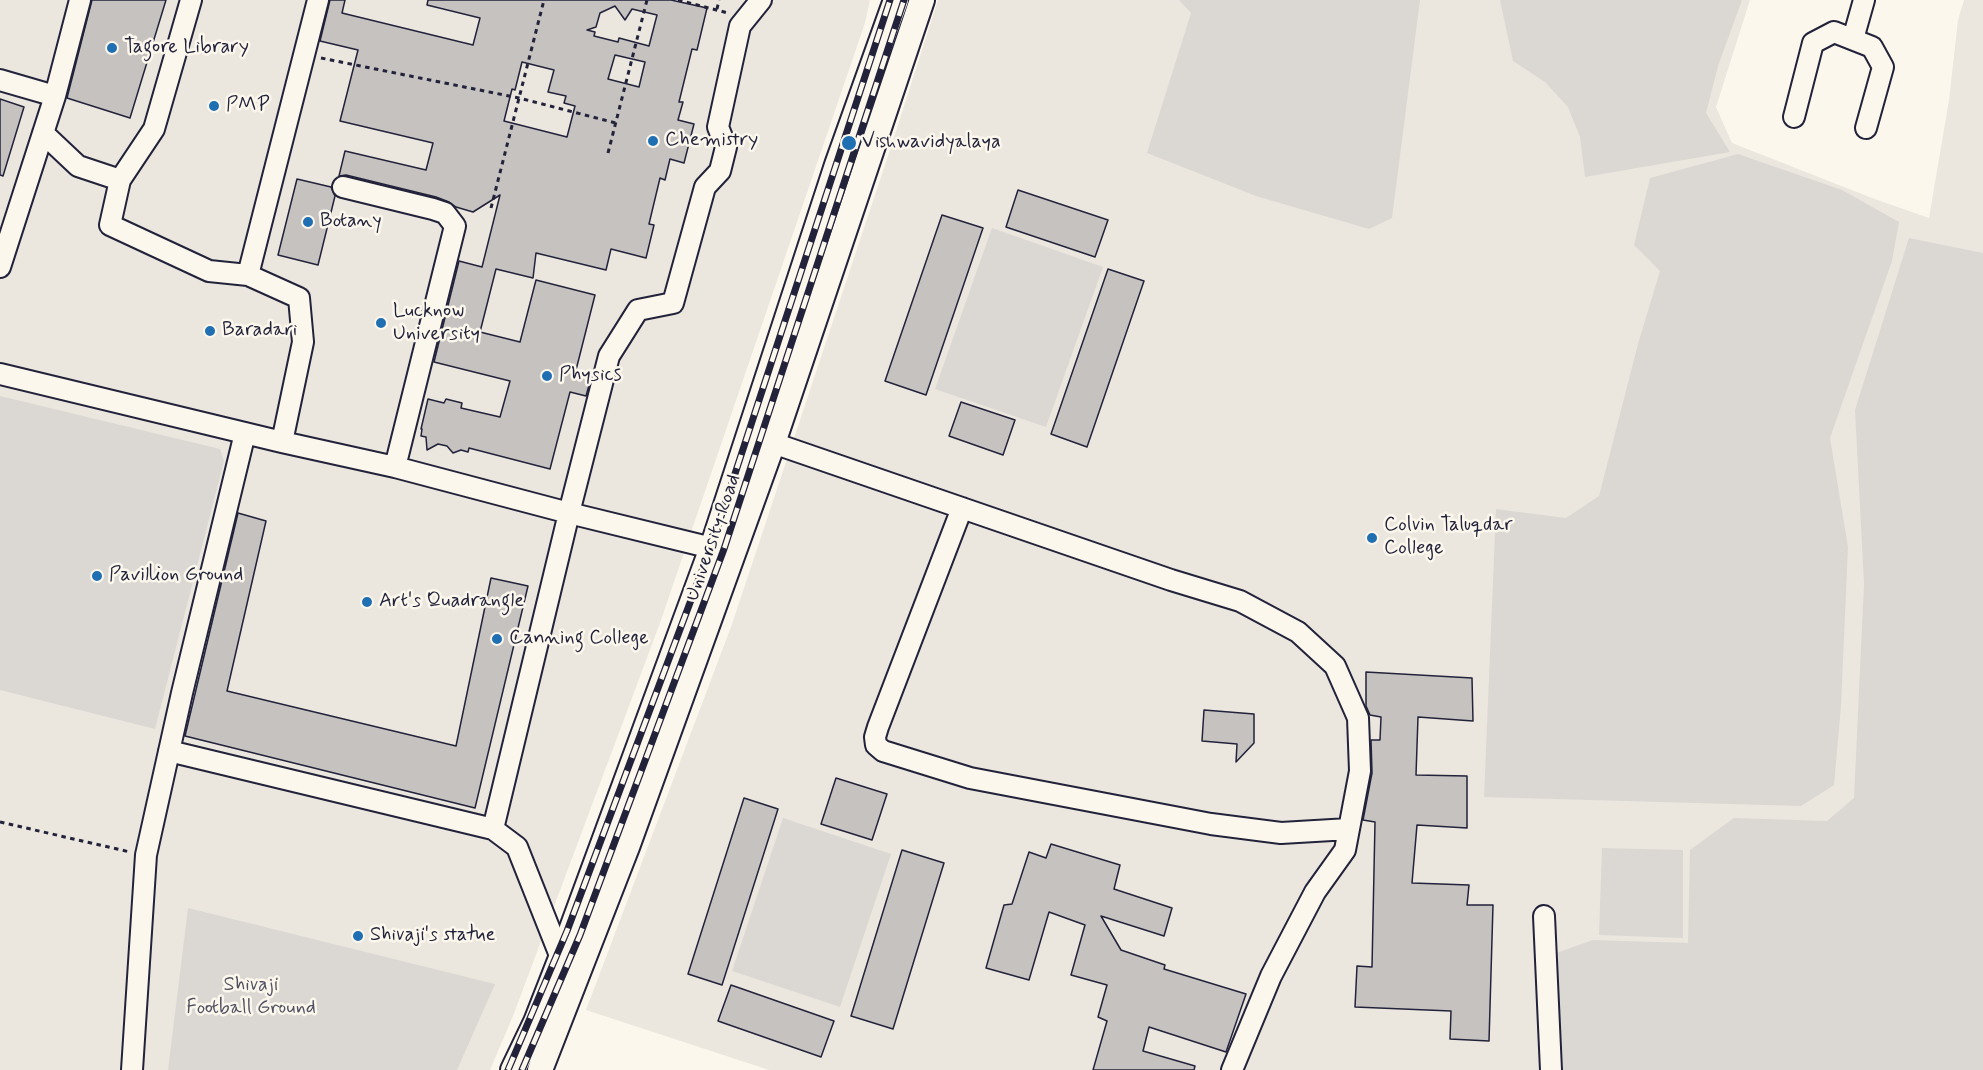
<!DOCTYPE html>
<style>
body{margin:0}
canvas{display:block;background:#fbf7ec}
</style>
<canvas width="1983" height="1070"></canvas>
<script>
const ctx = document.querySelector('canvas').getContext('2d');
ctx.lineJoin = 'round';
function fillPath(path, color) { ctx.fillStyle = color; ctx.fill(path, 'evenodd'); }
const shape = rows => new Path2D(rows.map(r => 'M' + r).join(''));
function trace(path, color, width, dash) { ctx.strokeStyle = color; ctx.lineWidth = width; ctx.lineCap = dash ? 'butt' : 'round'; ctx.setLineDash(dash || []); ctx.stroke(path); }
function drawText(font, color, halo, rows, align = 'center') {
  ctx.font = font + ' Mynerve,sans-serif'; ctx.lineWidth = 5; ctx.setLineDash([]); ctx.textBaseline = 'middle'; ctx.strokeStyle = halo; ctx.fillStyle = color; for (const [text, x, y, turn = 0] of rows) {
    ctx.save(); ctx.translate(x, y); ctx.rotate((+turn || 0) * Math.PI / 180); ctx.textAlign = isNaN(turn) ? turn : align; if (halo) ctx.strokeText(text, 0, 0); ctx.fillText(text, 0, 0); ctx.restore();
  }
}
fillPath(shape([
 [0,0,870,0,865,23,660,623,513,1016,490,1070,0,1070],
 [938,0,1750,0,1716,107,1732,143,1872,198,1929,218,1949,100,1958,20,1964,0,1983,0,1983,1070,769,1070,586,1010,731,627,889,153]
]), '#ebe7df');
fillPath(shape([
 [1179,0,1420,0,1392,218,1369,229,1256,196,1147,153,1191,13],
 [1500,0,1742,0,1718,66,1706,113,1730,152,1585,177,1580,137,1568,107,1545,82,1513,61],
 [1738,154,1842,190,1899,222,1892,261,1830,438,1848,547,1841,706,1834,785,1801,806,1484,797,1496,509,1566,518,1599,496,1638,344,1660,271,1634,245,1650,178],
 [992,228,1103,267,1046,427,935,389],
 [1909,238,1983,253,1983,1070,1563,1070,1556,953,1593,940,1688,943,1690,850,1734,818,1827,821,1854,798,1864,584,1855,410],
 [0,396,220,449,224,461,155,729,0,690],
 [783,818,891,854,840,1007,732,971],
 [1602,848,1683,850,1683,938,1599,935],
 [188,908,495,984,457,1070,168,1070]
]), '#dbd8d3');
const building = shape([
 [92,0,166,0,130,118,67,98,92,0],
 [330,0,345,0,342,13,473,45,480,18,427,5,428,0,671,0,707,8,697,50,692,49,679,102,683,102,678,120,694,124,684,163,670,159,665,180,660,178,649,224,654,225,646,258,611,249,606,270,536,253,533,278,496,269,480,332,520,342,536,280,595,295,575,374,591,378,586,396,570,392,550,469,469,448,468,452,461,450,453,453,447,446,438,444,427,450,426,437,421,436,422,429,421,429,428,399,444,403,446,399,462,403,461,408,500,417,510,381,434,362,459,261,482,267,500,195,473,212,456,207,449,202,436,197,346,175,339,176,345,151,426,170,433,143,340,121,358,50,320,41,330,0],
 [615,6,625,20,632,9,657,15,649,46,619,38,618,42,594,36,595,32,587,30,596,27,600,13,615,6],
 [615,55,645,62,639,87,608,79,615,55],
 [522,62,554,70,548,92,566,96,564,103,575,106,567,137,504,121,512,89,515,90,522,62],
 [0,99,24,107,3,176,0,175,0,99],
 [297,179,331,187,335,196,318,265,278,255,297,179],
 [1018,190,1108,220,1095,257,1006,227,1018,190],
 [942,215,983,228,926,395,885,381,942,215],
 [1108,269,1144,281,1087,447,1051,434,1108,269],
 [961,402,1015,420,1003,455,949,436,961,402],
 [238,513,266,521,227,691,456,746,491,578,528,586,475,808,185,736,238,513],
 [1366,672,1472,678,1473,721,1418,717,1416,775,1467,776,1467,828,1417,825,1412,883,1469,885,1467,905,1493,905,1489,1041,1450,1039,1451,1011,1355,1007,1357,966,1372,967,1375,822,1363,820,1372,773,1371,740,1380,740,1381,717,1370,715,1366,706,1366,672],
 [1204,710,1254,714,1254,743,1236,762,1237,744,1202,741,1204,710],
 [836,778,887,794,872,840,821,824,836,778],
 [744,798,778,809,722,985,688,974,744,798],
 [1051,844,1120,865,1114,889,1172,908,1164,936,1101,916,1121,950,1165,965,1164,969,1246,994,1226,1052,1149,1027,1143,1051,1195,1066,1194,1070,1093,1070,1107,1021,1098,1017,1107,985,1071,975,1085,925,1049,912,1029,980,986,968,1004,905,1012,904,1029,852,1046,858,1051,844],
 [902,850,944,863,893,1029,851,1016,902,850],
 [731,985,834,1021,821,1057,718,1021,731,985]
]);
fillPath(building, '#c6c2c0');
trace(building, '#22223b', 1.5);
const minor = shape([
 [1853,39,1864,0],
 [0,80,55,96],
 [1794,117,1813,43,1834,32,1872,47,1883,67,1866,128],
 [43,133,78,166,120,180,110,225,209,271,248,275,299,298,303,342,282,442],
 [120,180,154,129,191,0],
 [343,187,433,209,445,213,455,226,395,467],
 [0,267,55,96,80,0],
 [248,275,318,0],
 [0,374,282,442,395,467,569,513,712,548],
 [773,443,1171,580,1240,601,1298,632,1335,666,1358,718,1360,771,1345,850,1315,892,1271,976,1232,1070],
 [962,508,878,727,875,737,876,745,883,751,970,778,1211,824,1281,833,1349,829],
 [169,751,493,829,517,847,561,958],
 [493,829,569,513,609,356,638,310,673,303,705,187,720,171,726,147,718,127,740,26,761,0],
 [1544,916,1551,1070],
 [132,1070,146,855,182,693,245,433]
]);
const major = shape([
 [513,1070,536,1022,561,958,712,548,837,165,896,0],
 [540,1070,627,847,773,443,922,0]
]);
trace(minor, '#22223b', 24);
trace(major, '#22223b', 28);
trace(shape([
 [678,0,728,13],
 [717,9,719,0],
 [321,58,519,98,616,123],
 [608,153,647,0],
 [491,208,544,0],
 [0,822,130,852]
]), '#22223b', 3, [4.5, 4.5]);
trace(minor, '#fbf7ec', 20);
trace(major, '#fbf7ec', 24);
const rail = shape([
 [508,1070,567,931,712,544,890,0],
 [522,1070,580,935,724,549,904,0]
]);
trace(rail, '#22223b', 7);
trace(rail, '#fbf7ec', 4.5, [14]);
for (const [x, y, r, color] of [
 [112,48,6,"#1f6fb2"],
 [214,106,6,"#1f6fb2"],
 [653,141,6,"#1f6fb2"],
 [849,143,8,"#1f6fb2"],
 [308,222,6,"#1f6fb2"],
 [381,323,6,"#1f6fb2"],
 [210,331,6,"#1f6fb2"],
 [547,376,6,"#1f6fb2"],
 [1372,538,6,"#1f6fb2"],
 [97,576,6,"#1f6fb2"],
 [367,602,6,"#1f6fb2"],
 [497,639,6,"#1f6fb2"],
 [358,936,6,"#1f6fb2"]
]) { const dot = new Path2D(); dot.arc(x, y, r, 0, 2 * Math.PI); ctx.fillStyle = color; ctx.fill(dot); trace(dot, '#fbf7ec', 2); }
drawText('20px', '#22223b', '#fbf7ec', [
 ["Tagore Library",124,48],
 ["PMP",226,106],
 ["Chemistry",665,141],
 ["Vishwavidyalaya",862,143],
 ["Botany",320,222],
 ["Lucknow",393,312],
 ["University",393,335],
 ["Baradari",222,331],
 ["Physics",559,376],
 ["Colvin Taluqdar",1384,526],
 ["College",1384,549],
 ["Pavillion Ground",109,576],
 ["Art's Quadrangle",379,602],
 ["Canning College",509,639],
 ["Shivaji's statue",370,936]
], 'left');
drawText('20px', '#22223b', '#fbf7ec', [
 ["University Road",714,538,-71]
]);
drawText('20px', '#505061', '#fbf7ec', [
 ["Shivaji",251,986],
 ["Football Ground",251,1009]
]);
</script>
